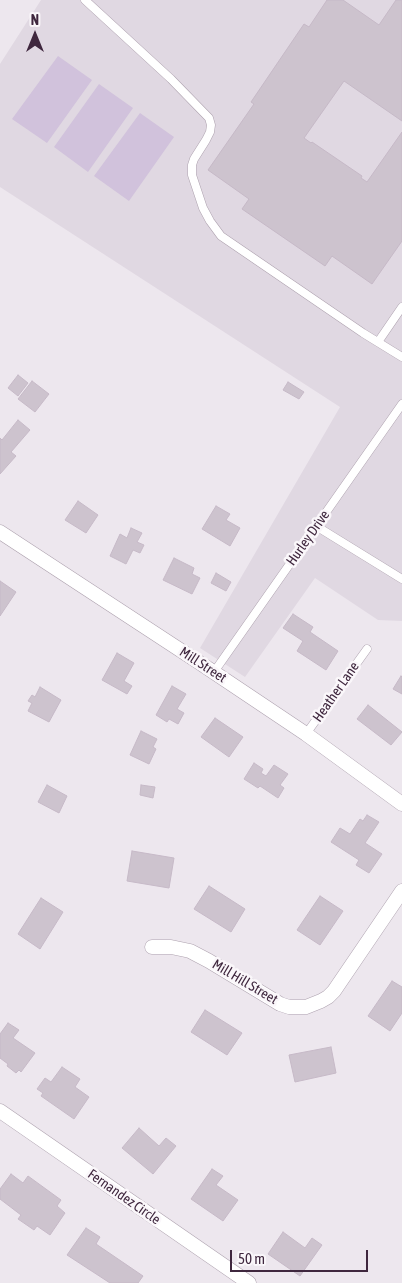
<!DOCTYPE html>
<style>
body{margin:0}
#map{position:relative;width:402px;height:1283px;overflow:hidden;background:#ede7ee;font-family:"Asap Condensed",sans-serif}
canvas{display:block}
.north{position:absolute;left:10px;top:10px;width:50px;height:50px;-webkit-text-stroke:4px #faf7fa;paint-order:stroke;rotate:0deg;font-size:14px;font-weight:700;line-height:20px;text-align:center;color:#3f273e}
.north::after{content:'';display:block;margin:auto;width:18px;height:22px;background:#3f273e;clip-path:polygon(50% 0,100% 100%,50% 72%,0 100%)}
.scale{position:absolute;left:230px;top:1250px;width:138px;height:22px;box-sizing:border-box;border:2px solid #3f273e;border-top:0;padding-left:6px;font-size:15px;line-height:18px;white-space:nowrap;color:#3f273e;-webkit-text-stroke:4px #faf7fa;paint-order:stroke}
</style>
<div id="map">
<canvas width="402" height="1283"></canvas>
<div class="north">N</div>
<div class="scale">50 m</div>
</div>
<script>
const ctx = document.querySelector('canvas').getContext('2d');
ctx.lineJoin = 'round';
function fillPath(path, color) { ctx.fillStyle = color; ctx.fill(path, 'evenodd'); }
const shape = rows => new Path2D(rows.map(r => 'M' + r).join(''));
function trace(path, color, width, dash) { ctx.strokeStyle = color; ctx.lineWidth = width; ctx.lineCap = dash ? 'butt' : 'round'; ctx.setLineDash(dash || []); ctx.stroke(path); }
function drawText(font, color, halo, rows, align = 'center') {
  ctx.font = font + ' "Asap Condensed",sans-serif'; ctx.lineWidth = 5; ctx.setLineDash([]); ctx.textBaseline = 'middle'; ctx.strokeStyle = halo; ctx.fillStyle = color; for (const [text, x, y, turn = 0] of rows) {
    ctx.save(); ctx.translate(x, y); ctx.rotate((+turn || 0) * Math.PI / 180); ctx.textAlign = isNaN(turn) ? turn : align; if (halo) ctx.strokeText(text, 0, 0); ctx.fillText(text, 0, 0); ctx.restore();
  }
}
fillPath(shape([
 [41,0,402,0,402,621,378,620,315,578,245,677,200,648,340,407,0,187,0,64]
]), '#e0d8e2');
fillPath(shape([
 [58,56,92,80,47,143,12,119],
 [99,84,133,108,88,172,54,147],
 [140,113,174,137,129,201,94,176]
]), '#d1c2dc');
const building = shape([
 [327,0,343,0,379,25,396,0,402,0,402,121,344,81,304,138,311,143,312,142,362,176,361,178,367,182,402,132,402,241,372,284,332,256,325,266,242,209,249,199,208,170,254,104,251,102,304,24,309,27,327,0],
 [18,375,28,383,18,396,8,388,18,375],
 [32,381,49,394,35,412,18,399,32,381],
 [288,382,304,392,299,399,283,390,288,382],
 [18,420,30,430,11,452,16,456,0,474,0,438,2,440,18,420],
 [78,501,98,515,86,533,65,520,78,501],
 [216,506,230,514,226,520,240,528,230,546,202,529,216,506],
 [131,528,142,533,137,542,144,545,140,553,133,550,126,564,110,556,120,534,127,538,131,528],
 [174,558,194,568,192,574,200,578,192,594,163,580,174,558],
 [216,573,231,582,226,591,211,583,216,573],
 [0,581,16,592,0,616,0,581],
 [293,614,313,627,310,632,338,651,326,670,297,651,303,641,283,628,293,614],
 [117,653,134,663,124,681,132,686,127,694,102,680,117,653],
 [401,676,402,677,402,694,393,689,401,676],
 [172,686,186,694,177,709,184,713,178,724,169,719,167,722,156,715,172,686],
 [40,687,61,700,49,722,28,711,32,703,28,701,32,695,35,697,40,687],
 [368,705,402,732,391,745,357,719,368,705],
 [215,718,243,737,229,757,201,737,215,718],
 [141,731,157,739,153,747,156,749,149,764,130,755,141,731],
 [254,763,263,769,261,773,266,776,274,765,288,774,280,785,284,788,278,798,260,786,258,788,244,779,254,763],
 [47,785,67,796,59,813,38,802,47,785],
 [141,785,155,787,153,798,140,795,141,785],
 [367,815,379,822,365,843,382,854,369,873,356,865,359,860,331,842,340,828,350,834,360,819,363,821,367,815],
 [132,851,174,858,169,888,127,881,132,851],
 [209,886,245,909,231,932,194,909,209,886],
 [320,896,343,911,320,945,297,930,320,896],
 [41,898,63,912,40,949,18,934,41,898],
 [392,981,402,987,402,1013,390,1031,368,1016,392,981],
 [205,1010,242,1033,227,1055,191,1032,205,1010],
 [8,1023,19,1030,13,1038,35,1053,21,1072,19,1070,16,1073,7,1066,8,1064,0,1058,0,1034,8,1023],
 [331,1047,336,1073,295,1082,289,1055,331,1047],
 [62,1067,80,1079,75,1087,89,1097,74,1119,41,1096,43,1093,37,1089,45,1078,51,1082,62,1067],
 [139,1128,159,1146,166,1138,176,1146,153,1174,122,1148,139,1128],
 [212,1169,223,1176,216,1185,238,1200,223,1221,191,1199,212,1169],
 [11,1174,23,1183,28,1176,61,1200,57,1206,65,1213,50,1235,37,1226,34,1230,18,1219,21,1215,0,1199,0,1189,11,1174],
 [86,1228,100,1237,96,1244,143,1276,138,1283,110,1283,67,1255,86,1228],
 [283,1232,305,1248,312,1238,322,1245,300,1276,268,1254,283,1232]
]);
fillPath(building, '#cdc3ce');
trace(building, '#c6b9c7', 1);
const service = shape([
 [85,0,171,79,209,118,211,125,210,132,206,140,194,159,192,165,192,175,203,208,210,221,221,236,363,333,402,357],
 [378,342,402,307],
 [316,526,402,579],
 [214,672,402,404],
 [306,734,367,649]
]);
const minor = shape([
 [152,947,171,947,190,951,209,961,280,1004,289,1007,306,1007,321,1001,328,997,334,991,402,891],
 [0,1111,249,1283]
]);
const tertiary = shape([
 [0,532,200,663,306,734,402,804]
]);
trace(service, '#aea2af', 9);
trace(minor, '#aea2af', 15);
trace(tertiary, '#aea2af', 15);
trace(service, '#fff', 8);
trace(minor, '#fff', 14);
trace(tertiary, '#fff', 14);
drawText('14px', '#3f273e', '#faf7fa', [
 ["Hurley Drive",308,538,-55],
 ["Mill Street",203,665,33],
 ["Heather Lane",336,692,-55],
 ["Mill Hill Street",245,982,31],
 ["Fernandez Circle",124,1197,35]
]);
</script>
